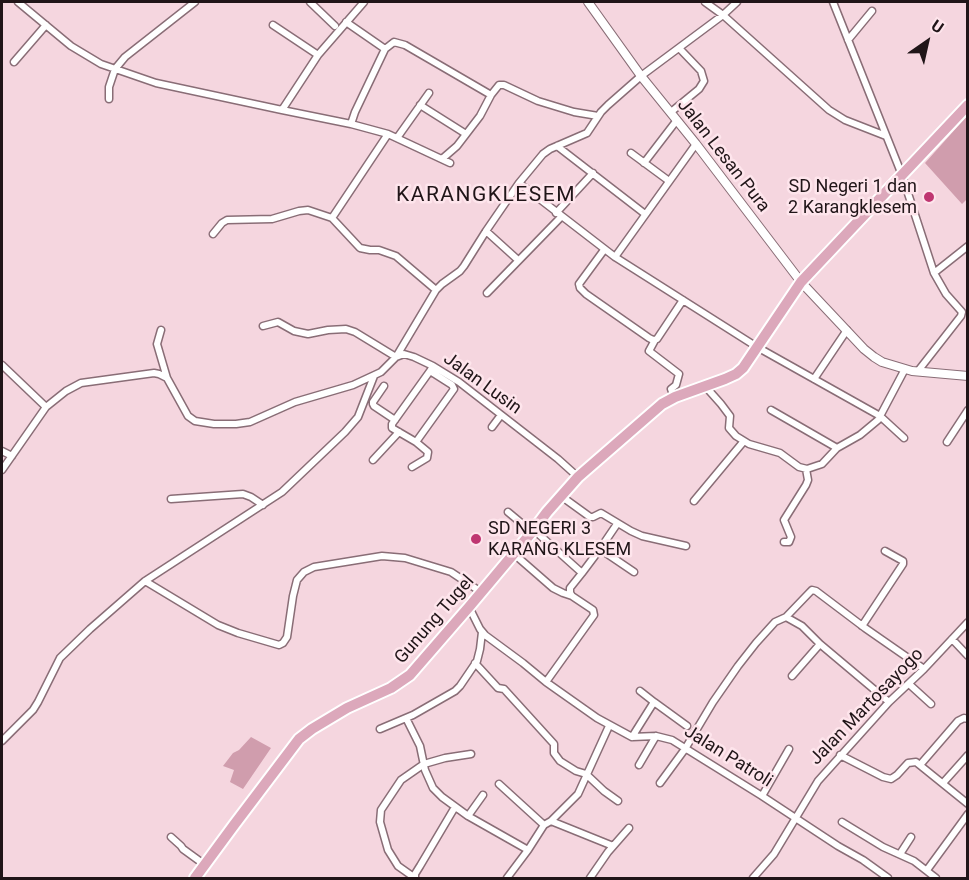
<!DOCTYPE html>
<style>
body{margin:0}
#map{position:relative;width:969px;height:880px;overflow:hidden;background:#f5d6df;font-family:Roboto,sans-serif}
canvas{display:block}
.frame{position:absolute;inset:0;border:3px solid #201518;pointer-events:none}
.north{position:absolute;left:897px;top:12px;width:60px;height:60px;-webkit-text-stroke:4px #fee5ec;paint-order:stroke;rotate:34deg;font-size:16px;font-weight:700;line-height:24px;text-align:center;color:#201518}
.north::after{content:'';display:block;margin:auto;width:21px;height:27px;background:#201518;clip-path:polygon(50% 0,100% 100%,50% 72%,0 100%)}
</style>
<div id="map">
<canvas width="969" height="880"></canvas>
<div class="frame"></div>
<div class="north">U</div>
</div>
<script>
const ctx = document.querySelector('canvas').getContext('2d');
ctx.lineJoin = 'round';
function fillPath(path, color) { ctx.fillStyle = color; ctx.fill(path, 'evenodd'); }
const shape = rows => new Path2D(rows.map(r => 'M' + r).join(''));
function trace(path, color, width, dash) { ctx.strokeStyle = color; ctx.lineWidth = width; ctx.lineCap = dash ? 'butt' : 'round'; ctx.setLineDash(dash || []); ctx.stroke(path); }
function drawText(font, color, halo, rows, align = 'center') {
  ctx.font = font + ' Roboto,sans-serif'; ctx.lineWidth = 5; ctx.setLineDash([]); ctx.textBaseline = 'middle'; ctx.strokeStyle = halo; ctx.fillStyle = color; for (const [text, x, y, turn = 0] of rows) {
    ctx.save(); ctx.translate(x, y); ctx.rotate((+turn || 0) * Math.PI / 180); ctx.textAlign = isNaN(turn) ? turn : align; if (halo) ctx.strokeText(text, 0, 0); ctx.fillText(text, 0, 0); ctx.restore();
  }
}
fillPath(shape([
 [967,116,967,199,962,204,925,163],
 [251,737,271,748,243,789,230,782,234,770,223,766,233,753,239,750]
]), '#d09dad');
const minor = shape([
 [18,2,71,46,101,64,156,83,282,110,318,55,364,2],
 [310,2,335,26],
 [705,2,723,15,829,110,845,120,886,136],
 [833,2,902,175,934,273,946,294,962,312,961,316,918,371],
 [346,22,385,49],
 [273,25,318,55],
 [848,40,872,11],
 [14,62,46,25],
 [109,99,109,87,115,69,125,57,195,2],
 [420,105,466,134],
 [282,110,351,124,388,134,450,163],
 [671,112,699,89,704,81,701,71,679,48],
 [351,124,355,112,385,49,394,42,405,45,491,95],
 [397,138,429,93],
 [557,146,645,214],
 [631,153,669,181],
 [442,159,457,146,480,116,491,95,499,85,504,85,538,101,574,112,598,116],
 [644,163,677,120],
 [519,183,615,257,757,347,880,416,904,438],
 [556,213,593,173],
 [332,218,388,134],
 [486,231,518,260],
 [213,234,222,223,227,220,272,219,299,211,308,210,332,218,360,248,370,250,379,250,396,256,436,290],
 [604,250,579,284,580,288,586,294,649,338,653,340,657,339,683,300],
 [615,257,696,144],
 [934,273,968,246],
 [487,293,561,217],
 [263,326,278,322,294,331,308,334,328,330,346,329,355,332,396,357,436,290,442,284,460,271,464,266,486,231,519,183,543,154,550,149,587,133,601,112,608,105,641,76,723,15,737,2],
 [161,330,157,344,167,378],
 [655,340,649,351,679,374,676,385,671,389,674,397],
 [2,365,46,407],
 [814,379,847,330],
 [384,386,373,402,373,404,374,406,395,420],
 [705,386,721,404,730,416,729,428,736,436,749,444,780,453,799,467,807,469,822,464,837,448,860,435,878,420,905,369],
 [771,410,837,448],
 [492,427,501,415],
 [416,442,392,428,392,424,430,371],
 [947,442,968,410],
 [2,451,12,456],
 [373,460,399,432],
 [412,467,427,458,428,452,416,442,454,389,452,385,430,371,433,366],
 [2,470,46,407,66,391,81,383,154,373,159,374,167,378,188,416,195,421,214,424,236,424,250,422,295,402,353,385,381,372,396,357,404,354,414,357,433,366,459,382,558,459,578,477],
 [561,496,590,517,593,517,601,513,631,531,642,536,686,546],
 [171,499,243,494,251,497,263,505],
 [694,501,744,441],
 [508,512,532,532],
 [534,530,582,573,600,549,634,572],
 [784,542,789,542,791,537,784,520,806,485,808,480,806,469],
 [600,549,617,524],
 [514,554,553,588,563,593,572,596],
 [145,581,218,625,238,633,279,645,283,643,287,637,293,596,297,580,304,572,314,567,382,556,405,558,451,572,481,592],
 [469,607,480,629,485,635,523,663,546,682,597,718,632,737,656,736,672,740,762,796,838,846,863,860,888,878],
 [786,617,809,593,812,590,816,591,865,628,924,669],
 [862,626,903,564,903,561,885,551],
 [952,639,968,656],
 [475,663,498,688,504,689,554,744,554,753,560,761,576,771,586,774,604,791,618,801],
 [792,676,820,644],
 [546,682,594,615,593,610,572,596,570,593,570,588,582,573],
 [909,684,931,704],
 [640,691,654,702],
 [406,718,420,746,425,770,433,788,442,797,468,816,528,850,544,825,551,821,578,794,609,726],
 [380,729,413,715,455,691,460,686,477,661,480,649,482,632],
 [632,737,654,702,687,726],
 [2,741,33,710,38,702,60,658,90,629,145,581,282,492,345,432,358,417,374,376],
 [840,755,883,777,891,779,897,775,908,763,916,762,968,804],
 [639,765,656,736],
 [920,765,958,721,964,718,968,719],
 [660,783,685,749,713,702,738,666,756,643,775,622,786,617,802,626,820,644,889,702],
 [943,783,968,755],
 [499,784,544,825],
 [762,796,789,749],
 [468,816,483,795],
 [551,821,613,846],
 [842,822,883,847,914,861,936,878],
 [171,837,181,846,183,849,205,865],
 [900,854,911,837],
 [927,870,968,814],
 [415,878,398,866,388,850,380,822,381,810,401,780,424,764,445,758,471,754],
 [415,878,415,874,420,866,455,807],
 [507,878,528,850],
 [590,878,608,852,629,828],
 [753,878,774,854,818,781,889,702,924,669,968,622]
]);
const tertiary = shape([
 [588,2,641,76,696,144,801,282,864,349,874,357,882,362,912,371,968,376]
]);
const primary = shape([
 [195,878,234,825,299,739,312,729,347,708,391,688,410,675,469,607,532,532,547,512,578,477,662,404,675,397,725,379,736,374,743,368,801,282,968,105]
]);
trace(minor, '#896d76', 9);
trace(tertiary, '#896d76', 10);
trace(primary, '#fff', 14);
trace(minor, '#fff', 6);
trace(tertiary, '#fff', 8);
trace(primary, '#dca8bb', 10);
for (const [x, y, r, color] of [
 [929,197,6,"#bf3671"],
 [476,539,6,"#bf3671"]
]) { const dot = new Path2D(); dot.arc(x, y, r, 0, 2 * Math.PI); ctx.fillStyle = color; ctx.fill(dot); trace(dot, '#fee5ec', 2); }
drawText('18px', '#201518', '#fee5ec', [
 ["Jalan Lesan Pura",723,156,52],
 ["Jalan Lusin",482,384,36],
 ["Gunung Tugel",435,620,-49],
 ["Jalan Martosayogo",867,707,-46],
 ["Jalan Patroli",728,757,32]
]);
drawText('18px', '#201518', '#fee5ec', [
 ["SD Negeri 1 dan",917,187],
 ["2 Karangklesem",917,208],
 ["SD NEGERI 3",488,529,"left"],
 ["KARANG KLESEM",488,550,"left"]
], 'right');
ctx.letterSpacing = '1.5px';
drawText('21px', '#201518', '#fee5ec', [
 ["KARANGKLESEM",486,196]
]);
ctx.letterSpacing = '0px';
</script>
